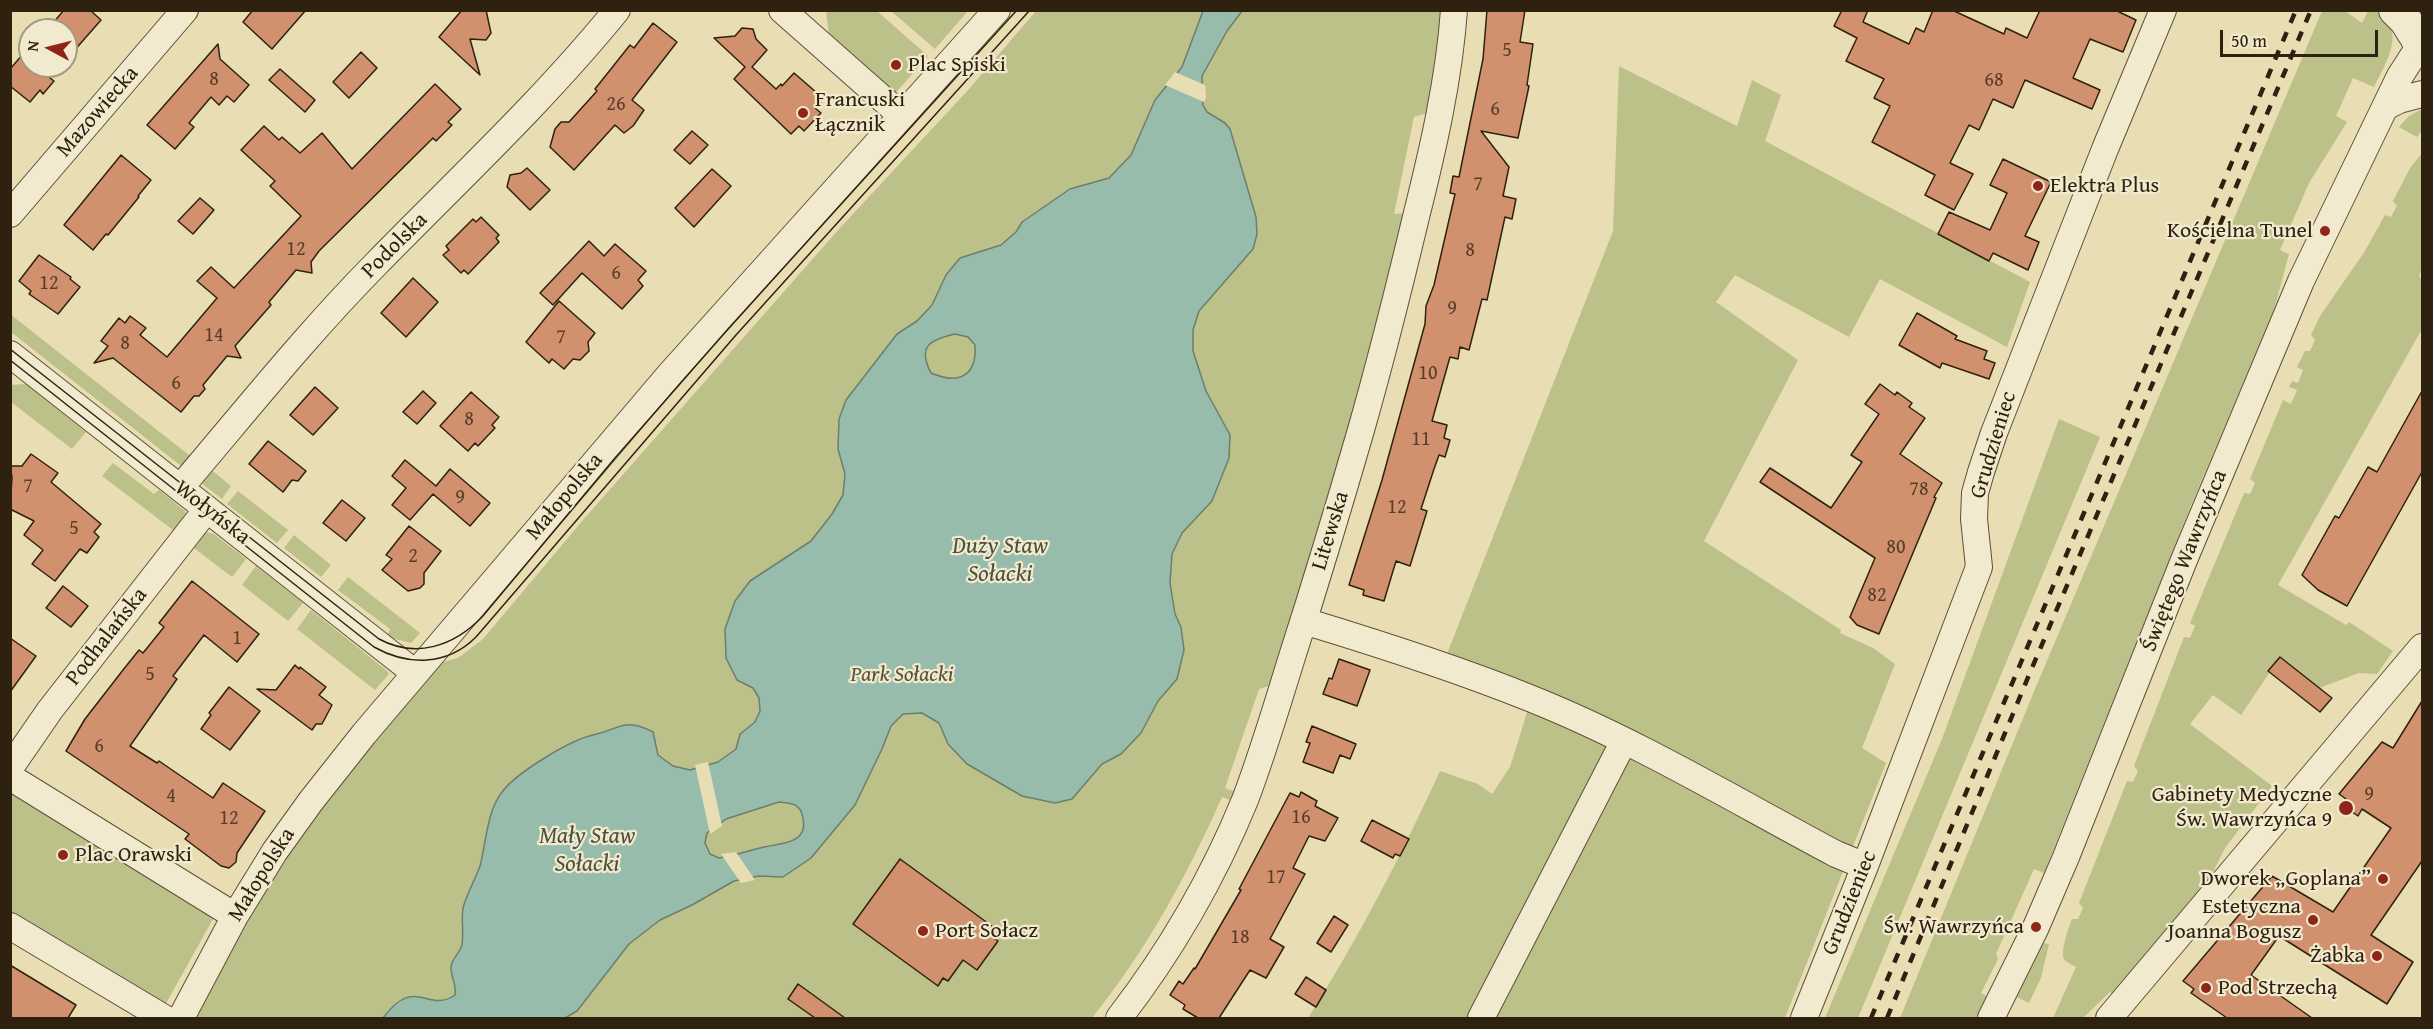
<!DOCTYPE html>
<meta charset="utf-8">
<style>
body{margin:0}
#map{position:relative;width:2433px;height:1029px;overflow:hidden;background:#e9deb3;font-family:"Gentium Book Plus",serif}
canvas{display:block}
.frame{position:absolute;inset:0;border:12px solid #2f2110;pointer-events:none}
.north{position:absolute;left:18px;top:18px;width:60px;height:60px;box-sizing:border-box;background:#f1eace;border:2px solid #a39a82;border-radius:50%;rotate:277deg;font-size:16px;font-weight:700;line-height:24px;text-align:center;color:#2f2110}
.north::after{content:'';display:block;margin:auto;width:21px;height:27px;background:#8f2418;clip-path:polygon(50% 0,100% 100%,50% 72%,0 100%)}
.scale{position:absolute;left:2220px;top:30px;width:158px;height:27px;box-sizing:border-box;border:3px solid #2f2110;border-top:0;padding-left:8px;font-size:18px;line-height:21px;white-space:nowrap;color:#2f2110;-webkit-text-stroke:4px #f1eace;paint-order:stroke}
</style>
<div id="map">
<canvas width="2433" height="1029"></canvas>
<div class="frame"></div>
<div class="north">N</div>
<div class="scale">50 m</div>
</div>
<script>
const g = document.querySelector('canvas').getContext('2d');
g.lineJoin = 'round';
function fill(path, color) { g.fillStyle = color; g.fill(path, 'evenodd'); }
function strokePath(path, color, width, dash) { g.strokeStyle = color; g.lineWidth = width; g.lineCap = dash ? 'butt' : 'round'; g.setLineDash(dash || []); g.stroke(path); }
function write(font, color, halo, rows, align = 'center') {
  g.font = font + ' "Gentium Book Plus",serif'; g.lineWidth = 4.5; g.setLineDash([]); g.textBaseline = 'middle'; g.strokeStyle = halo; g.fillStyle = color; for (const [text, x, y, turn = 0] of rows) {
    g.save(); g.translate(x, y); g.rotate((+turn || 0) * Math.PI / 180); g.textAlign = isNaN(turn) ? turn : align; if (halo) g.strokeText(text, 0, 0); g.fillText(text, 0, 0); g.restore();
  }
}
fill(new Path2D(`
 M826 11H877L928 56 892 97 830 43Z
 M891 11H968L935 49Z
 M1036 11H1446L1430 112 1414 117 1394 214 1409 213 1391 289 1275 684 1259 689 1225 788 1238 793 1235 802 1222 797C1187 876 1146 951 1092 1018H192L219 964 291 846 432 665 458 658 483 639 583 520 839 229 970 88Z
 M2322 11H2345L2362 23 2368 11H2378C2407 32 2386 62 2374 87L2353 78 2336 116 2347 122 2309 183 2280 250 2289 254 2274 310 2192 503 2044 873 2034 869 1996 954 1998 959 1981 993 1988 997 1976 1018H1900L2035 689Z
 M1619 66 1737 126 1752 80 1781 95 1765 141 2030 282 2007 347 1880 279 1849 337 1735 275 1716 302 1798 360 1704 541 1841 630 1840 633 1873 648 1895 664 1862 748 1886 763 1785 1018H1308C1358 939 1401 856 1440 771L1478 784 1492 794 1510 767 1529 706 1445 659 1613 231Z
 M2422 109V131L2417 137 2399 127 2409 116Z
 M2422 153V267L2419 277 2422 279V329L2278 585 2346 625 2349 622 2393 651 2377 674 2359 673 2319 688 2280 657 2241 715 2213 695 2190 724 2272 786 2225 848 2209 880 2115 997 2110 992 2083 1018H2053L2076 967C2073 965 2065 962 2064 959 2060 952 2069 926 2072 919H2078L2083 908 2079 903 2127 781 2133 782 2138 771 2134 766 2184 637 2190 638 2195 626 2190 623 2244 493 2250 494 2255 483 2250 479 2283 400 2291 404 2297 390 2289 387 2292 381 2298 383 2303 370 2297 367 2305 351H2310L2315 340 2311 335 2320 316 2365 251 2385 215 2391 217 2397 206 2393 201 2410 168Z
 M10 314 194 459 185 469 11 332Z
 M26 384 86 432 72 449 11 402V385Z
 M2059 419 2100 437 1858 1018H1825L1942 739Z
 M113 463 154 494 159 490 185 511 186 522 177 533 102 476Z
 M209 468 231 486 222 499 200 482Z
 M238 491 288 530 277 543 227 504Z
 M205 532 214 534 246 559 232 577 190 545Z
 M294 535 331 565 321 577 284 548Z
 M256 566 303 603 288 621 242 585Z
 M348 577 420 633 411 643 387 637 390 629 338 590Z
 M311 610 386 670 389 674 375 690 297 629Z
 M10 794H18L208 913 213 919 164 1007 11 914Z
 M2043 943 2049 944 2041 978 2029 1003 2017 997Z`), '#bcc089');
const water = new Path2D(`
 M1203 11H1242L1227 31 1202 76 1203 105 1207 112 1225 123 1230 129 1256 217 1257 234 1253 249 1199 311 1193 330V351L1206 391 1230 435 1229 458 1212 501 1182 533 1172 554 1170 583 1175 614 1181 627 1184 650 1177 679 1158 701 1141 733 1121 754 1102 764 1072 799 1055 803 1022 796 967 764 948 744 939 723 922 713 903 714 891 726 882 749 855 805 811 858 783 877 759 876 734 881 692 905 660 920 629 944 577 1011 565 1018H383C416 974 427 1014 455 995 457 985 451 978 451 968 451 958 461 953 462 944 464 932 461 920 463 908 467 893 475 880 480 866 486 843 487 811 502 792 516 773 570 740 593 735 620 729 624 717 653 732L658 755 673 766 690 770 718 762 736 749 740 734 755 722 760 711 759 698 753 688 737 680 726 658 725 629 735 601 750 581 811 541 832 514 843 495 845 474 838 449 839 419 846 400 897 334 917 321 932 305 946 275 960 258 1001 245 1016 232 1022 222 1070 189 1109 178 1131 155 1155 100 1182 67ZM955 334 968 337 975 345C977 376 959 385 931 373 917 346 930 340 955 334ZM779 802C789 803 799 803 802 814 811 844 782 843 764 847 748 851 736 855 719 858L710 854 705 843 707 833 726 819Z`);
fill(water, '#97bcab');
strokePath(water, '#6d7e6d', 1.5);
fill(new Path2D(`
 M1175 72 1205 85 1206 98 1204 102 1165 85Z
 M708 762 722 826 710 834 695 765Z
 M736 852 755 880 741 883 721 854Z`), '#e9deb3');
const building = new Path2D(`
 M64 10H90L101 20 66 60V30H47Z
 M253 10H306L272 49 243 22Z
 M462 10H486L491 33 486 40 470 39 480 75 439 37Z
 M1487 10H1525L1520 42 1533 44 1527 85 1529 86 1518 138 1481 131 1509 167 1503 196 1516 199 1512 219 1505 217 1487 300 1482 299 1469 350 1460 347 1458 359 1450 357 1432 421 1447 425 1444 438 1450 440 1445 457 1439 455 1434 469 1421 509 1427 511 1410 566 1396 561 1384 601 1363 595 1364 590 1349 585 1382 480 1425 324 1426 306 1434 285 1455 194 1450 193 1453 176 1459 177 1483 59Z
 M1842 10H1868L1863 22 1909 44 1916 28 1924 32 1933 10H1952L2004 34 2006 28 2027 38 2040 10H2115L2136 20 2123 52 2090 39 2073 78 2100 90 2092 109 2025 80 2013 108 1993 99 1979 130 1969 125 1950 163 1973 174 1954 210 1925 195 1935 175 1872 142 1890 106 1874 98 1884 79 1846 61 1857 38 1834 26Z
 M653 23 677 42 632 100 644 110 633 126 624 133 615 125 574 170 550 147 555 129 561 122H569L597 91 595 89 630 45 634 48Z
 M742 28 753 29 756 39 767 50 752 67 776 89 781 84 782 86 794 73 824 99 815 108 821 113 804 131 799 126 791 134 734 79 745 67 714 38 735 36Z
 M218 44 220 59 249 85 234 102 227 96 219 105 211 97 189 123 194 127 175 149 147 125Z
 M30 46V66H61L50 78 54 81 43 94 40 90 30 102 10 86V69Z
 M361 52 377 68 349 98 333 82Z
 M280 69 315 100 305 112 269 80Z
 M435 84 461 109 448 122 452 125 436 141 433 138 319 251 311 262 312 273 296 270 269 302 271 305 235 346 241 358 227 356 203 385 205 389 199 396H194L181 412 113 358 94 363 108 346 101 341 119 318 125 323 130 316 146 328 140 335 167 357 217 298 197 281 211 267 234 288 301 216 270 186 275 181 241 150 264 126 279 140 282 137 300 153 322 133 352 169Z
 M692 131 708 145 690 164 674 150Z
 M121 155 151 180 138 196 139 197 108 235 106 234 93 250 64 225Z
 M2003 159 2051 182 2025 236 2039 242 2028 270 1993 253 1989 261 1938 234 1949 212 1990 230 2007 193 1990 185Z
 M527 168 550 190 530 210 507 187 510 175 521 173Z
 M712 169 731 186 694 227 675 208Z
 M200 198 214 210 193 234 178 221Z
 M481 217 499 235 496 238 499 242 468 274 464 270 461 273 443 255 449 250 446 246 473 219 476 222Z
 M589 241 604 256 615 244 646 271 638 280 643 286 622 309 582 273 553 305 540 293Z
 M39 255 71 277 70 279 80 287 58 314 29 294 31 291 19 281Z
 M413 278 438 302 406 337 381 313Z
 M559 301 595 333 588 342 589 351 580 360 573 359 564 369 552 359 549 363 526 342Z
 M1917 313 1957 336 1955 339 1987 351 1984 359 1995 363 1989 379 1942 363 1940 368 1899 345Z
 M1880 384 1895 395 1897 392 1912 403 1909 407 1925 418 1900 454 1942 483 1934 497 1936 498 1879 634 1857 625 1850 617 1875 558 1760 482 1770 468 1831 508 1862 462 1851 455 1879 414 1865 404Z
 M315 387 338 408 313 435 290 415Z
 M423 391 436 403 417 424 403 412Z
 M2422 391V472L2347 606 2318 590 2302 575 2335 516 2339 518 2368 467 2377 472Z
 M471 392 499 417 492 425 495 428 478 446 475 443 468 451 440 426Z
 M268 441 306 471 298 481 292 480 283 492 249 464Z
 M31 454 58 473 51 482 101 524 94 532 99 537 87 553 80 549 55 581 32 564 43 550 24 535 34 521 10 509 12 477 10 466H22Z
 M405 460 436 486 450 469 490 503 470 526 433 494 410 520 392 505 406 488 392 476Z
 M342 500 365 518 346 541 323 523Z
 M409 526 441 551 424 573V584L420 588 408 591 382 570 392 559 386 555Z
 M192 581 259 634 237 662 204 635 173 676 177 679 130 746 157 763 159 761 213 798 223 783 265 811 237 853 236 862 229 868 221 866 185 839 189 834 66 751 85 719 123 670 139 650 143 653 164 627 159 623Z
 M63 586 88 606 71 627 46 608Z
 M10 638 36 656 10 692Z
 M2280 657 2332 698 2320 712 2268 671Z
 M1339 659 1370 670 1357 706 1323 694 1329 678 1332 679Z
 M295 665 299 669 300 667 326 687 319 695 332 705 322 724H316L312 730 257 689 276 690Z
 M229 687 260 711 230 750 201 729 211 715 209 713Z
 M2422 701V861L2371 935 2413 962 2387 1004 2279 936 2251 975 2312 1018H2227L2191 993 2194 989 2183 981 2272 876 2333 912 2391 828 2362 809 2358 816 2342 805 2346 799 2339 794 2382 742 2393 748Z
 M1312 726 1356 744 1350 759 1340 755 1333 773 1303 762 1310 743 1306 742Z
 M1301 792 1317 801 1315 806 1338 818 1325 841 1309 836 1293 868 1305 874 1270 939 1284 947 1266 978 1250 970 1219 1018H1198L1183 1009 1185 1005 1170 995 1179 981 1183 984 1194 968 1195 969 1241 890 1239 889 1290 793 1299 797Z
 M1372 820 1409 839 1400 856 1395 854 1393 858 1361 841Z
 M900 859 1000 932 995 939 998 941 977 970 963 960 948 981 943 978 938 986 853 924Z
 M1334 916 1348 925 1331 952 1317 943Z
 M10 965 76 1005 68 1018H10Z
 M1306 977 1326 990 1316 1007 1295 994Z
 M798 984 845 1018H815L788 999Z`);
fill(building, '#d1916e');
strokePath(building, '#2f2110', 1.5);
const minor = new Path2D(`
 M782 10 902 116
 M2385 107 2399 100 2422 94
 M10 214 185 10
 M10 354 415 673
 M180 488C244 413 306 335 375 265 457 181 543 101 617 10
 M1304 621C1380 644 1458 669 1532 699 1637 741 1736 801 1836 854L1865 866
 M10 768 50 710 207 509
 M10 777 235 916
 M10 926 164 1018
 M181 1018 235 916 275 851 311 801 364 734 670 374 997 10
 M1119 1018C1170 952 1213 878 1245 800 1263 753 1277 705 1292 657 1316 582 1339 506 1361 430 1381 360 1399 288 1416 217 1433 149 1449 80 1454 10
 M1481 1018 1624 741
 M1804 1018 1865 866 1979 567 1974 519 1975 493 1981 472 1994 433 2105 149 2163 10
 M1991 1018 2036 927 2066 857 2184 560 2301 281 2385 107 2400 76 2422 42
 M2109 1018 2422 647`);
const tertiary = new Path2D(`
 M2395 10 2406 21 2422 47`);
strokePath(minor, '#5e5039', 28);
strokePath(tertiary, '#5e5039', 34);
strokePath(minor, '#f1eace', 26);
strokePath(tertiary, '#f1eace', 32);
strokePath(new Path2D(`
 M10 349 379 639C416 659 454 646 482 617L615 458 728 329 1017 10
 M10 360 374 647C408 666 447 666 476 637L736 335 1030 10`), '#2f2110', 1.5);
strokePath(new Path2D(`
 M1871 1018 2296 10
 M1887 1018 2029 675 2311 10`), '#2f2110', 4.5, [10, 10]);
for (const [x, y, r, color] of [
 [896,65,6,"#8f2418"],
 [803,113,6,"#8f2418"],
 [2038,186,6,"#8f2418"],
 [2325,231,6,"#8f2418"],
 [2346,808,8,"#8f2418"],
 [63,855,6,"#8f2418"],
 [2383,879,6,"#8f2418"],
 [2313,920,6,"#8f2418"],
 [2036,927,6,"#8f2418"],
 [923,931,6,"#8f2418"],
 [2377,956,6,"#8f2418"],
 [2206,988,6,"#8f2418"]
]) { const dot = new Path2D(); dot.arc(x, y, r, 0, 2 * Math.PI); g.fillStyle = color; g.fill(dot); strokePath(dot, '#f1eace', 2); }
write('20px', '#583d28', null, [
 ["5",1507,51],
 ["8",214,80],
 ["68",1994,81],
 ["26",616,105],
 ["6",1495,110],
 ["7",1478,185],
 ["12",296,250],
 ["8",1470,251],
 ["6",616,274],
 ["12",49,284],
 ["9",1452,309],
 ["14",214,336],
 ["7",561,338],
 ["8",125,344],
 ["10",1428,374],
 ["6",176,384],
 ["8",469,420],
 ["11",1421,440],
 ["7",28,487],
 ["78",1919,490],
 ["9",460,498],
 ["12",1397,508],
 ["5",74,529],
 ["80",1896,548],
 ["2",413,557],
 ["82",1877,596],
 ["1",237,639],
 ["5",150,675],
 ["6",99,747],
 ["9",2369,795],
 ["4",171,797],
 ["16",1301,818],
 ["12",229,819],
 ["17",1276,878],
 ["18",1240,938]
]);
write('22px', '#2f2110', '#f1eace', [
 ["Plac Spiski",908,65],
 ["Francuski",815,100],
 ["Łącznik",815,125],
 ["Elektra Plus",2050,186],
 ["Kościelna Tunel",2313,231,"right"],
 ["Gabinety Medyczne",2332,795,"right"],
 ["Św. Wawrzyńca 9",2332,820,"right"],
 ["Plac Orawski",75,855],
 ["Dworek „Goplana”",2371,879,"right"],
 ["Estetyczna",2301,907,"right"],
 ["Joanna Bogusz",2301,932,"right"],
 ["Św. Wawrzyńca",2024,927,"right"],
 ["Port Sołacz",935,931],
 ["Żabka",2365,956,"right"],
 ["Pod Strzechą",2218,988]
], 'left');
write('22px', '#2f2110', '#f1eace', [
 ["Mazowiecka",98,112,-49],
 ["Podolska",395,246,-45],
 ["Grudzieniec",1994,445,-73],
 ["Małopolska",565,497,-50],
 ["Wołyńska",212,513,38],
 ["Litewska",1331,531,-73],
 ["Świętego Wawrzyńca",2185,561,-68],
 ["Podhalańska",107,637,-52],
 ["Małopolska",262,875,-58],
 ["Grudzieniec",1850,903,-68]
]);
write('italic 22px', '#595134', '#f1eace', [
 ["Park Sołacki",902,675]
]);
write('italic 24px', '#4e503e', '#f1eace', [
 ["Duży Staw",1000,547],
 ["Sołacki",1000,575],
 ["Mały Staw",587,837],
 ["Sołacki",587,865]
]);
</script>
